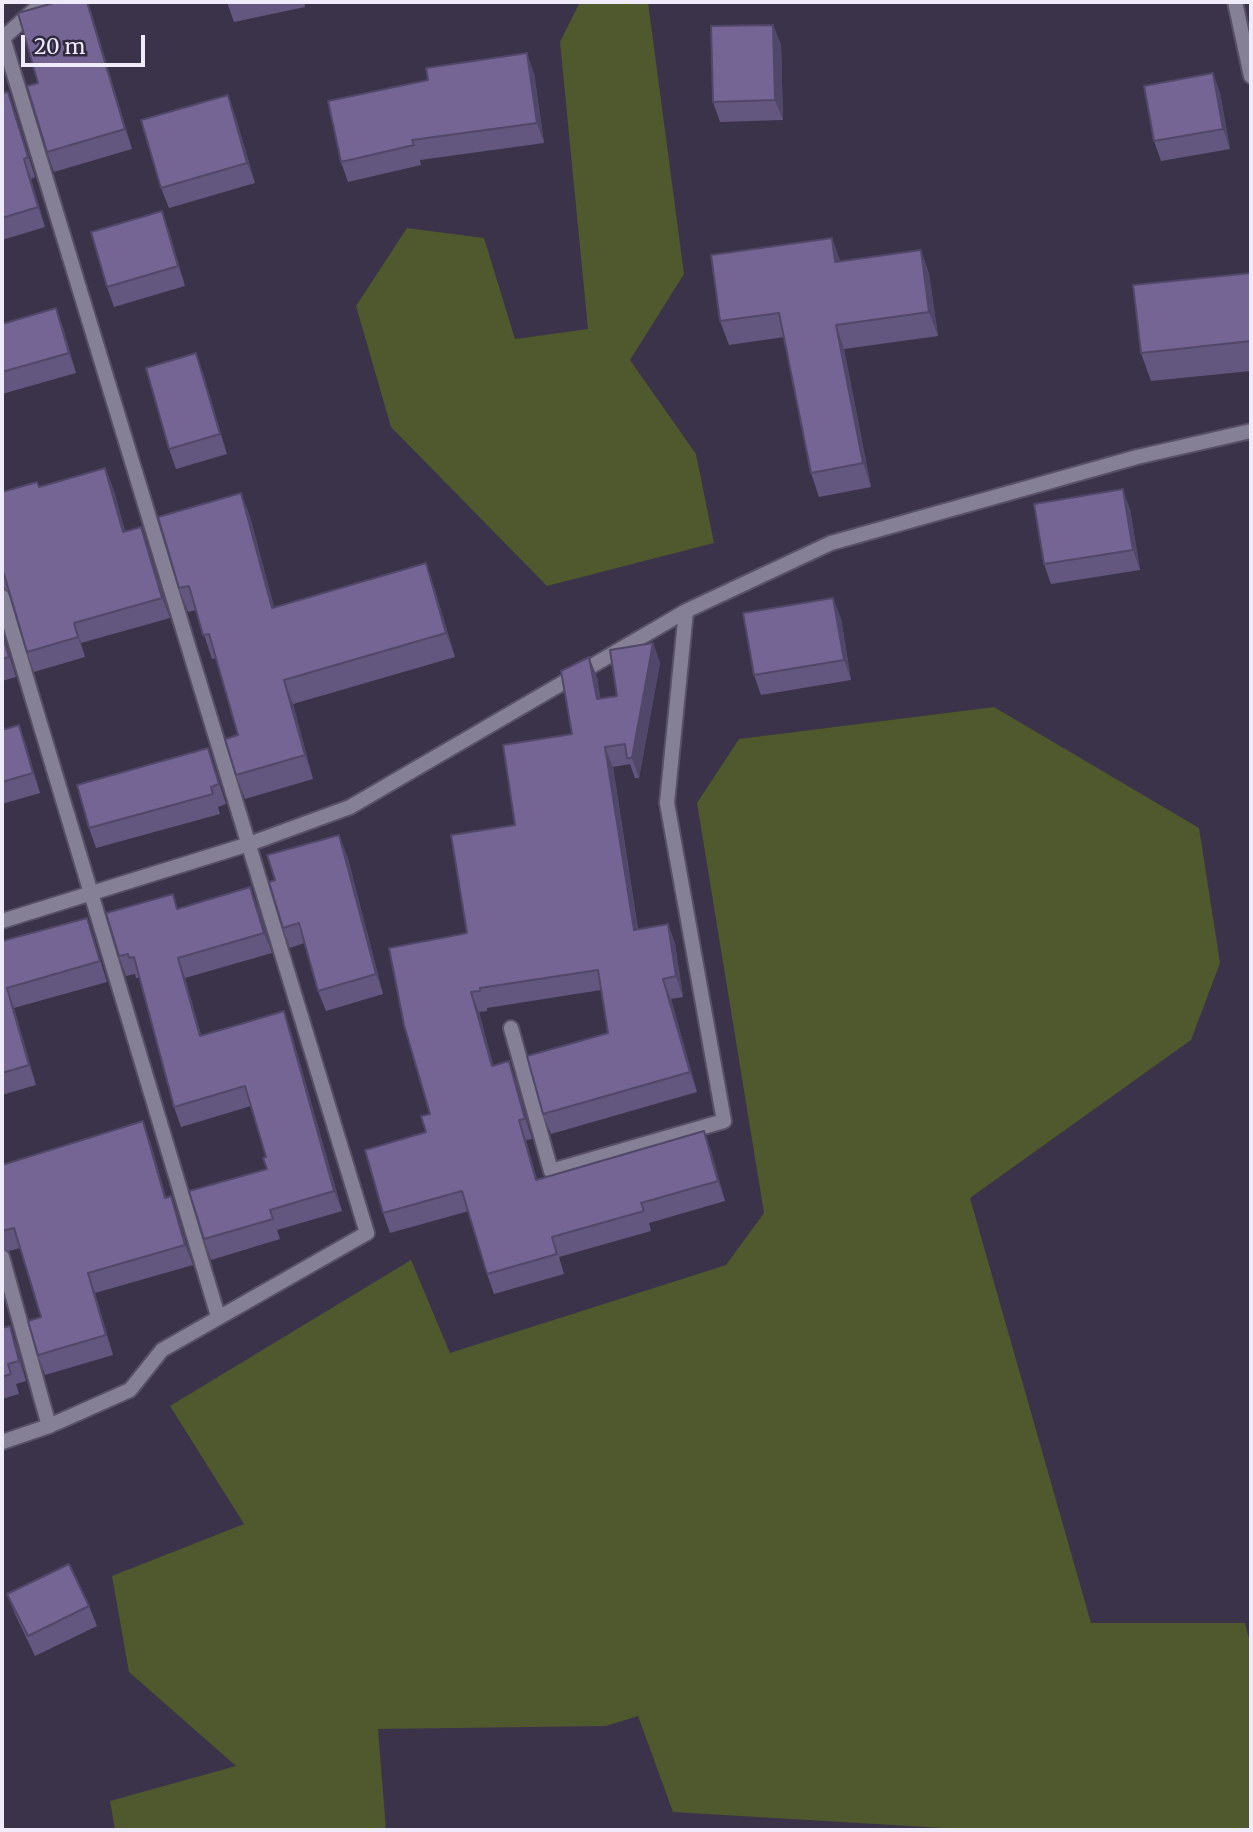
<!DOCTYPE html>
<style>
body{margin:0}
#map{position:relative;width:1253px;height:1832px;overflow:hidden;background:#3a334a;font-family:Merriweather,serif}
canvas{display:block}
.frame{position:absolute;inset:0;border:4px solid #efebfa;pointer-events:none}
.scale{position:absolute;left:21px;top:35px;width:124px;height:32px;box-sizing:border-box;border:4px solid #efebfa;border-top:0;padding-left:9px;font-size:21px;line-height:24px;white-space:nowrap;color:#efebfa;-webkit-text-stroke:5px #30293f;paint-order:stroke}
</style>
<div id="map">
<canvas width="1253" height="1832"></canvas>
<div class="frame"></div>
<div class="scale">20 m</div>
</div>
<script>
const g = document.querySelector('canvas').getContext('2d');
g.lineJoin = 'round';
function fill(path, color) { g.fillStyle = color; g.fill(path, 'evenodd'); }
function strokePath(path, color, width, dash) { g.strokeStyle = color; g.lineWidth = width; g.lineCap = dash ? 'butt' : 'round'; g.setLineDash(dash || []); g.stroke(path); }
fill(new Path2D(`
 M580 2H648L684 274 630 360 696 454 714 543 547 586 391 427 356 306 407 228 484 238 515 339 588 329 560 42Z
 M994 707 1199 828 1220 963 1191 1040 970 1198 1091 1623H1245L1251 1646V1830H976L673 1812 638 1716 606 1726 378 1729 386 1830H115L110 1801 236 1766 129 1672 112 1576 244 1524 170 1406 411 1260 450 1353 726 1265 764 1213 697 803 739 739Z`), '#50582d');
const street = new Path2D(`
 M1235 2 1251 76
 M2 597 218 1316
 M2 921 249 844 350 807 686 611 831 543 1137 457 1251 431
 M511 1028 551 1171 724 1121 667 803 686 611
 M2 1257 49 1426
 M2 1442 49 1426 130 1390 162 1350 367 1233 3 38 43 2`);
strokePath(street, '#575066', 18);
strokePath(street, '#868096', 14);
fill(new Path2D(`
 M57 2H88L132 149 54 172 47 152 38 83Z
 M227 2H304L305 7 234 22Z
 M773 25 781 45 783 120 720 122 713 102Z
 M534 73 544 143 420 160 421 165 348 182 341 162 428 80Z
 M1213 73 1220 93 1230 149 1161 161 1154 141Z
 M2 93 15 112 35 177 31 179 45 227 2 240Z
 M235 115 255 183 169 208 161 188Z
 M169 231 185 286 114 307 107 287Z
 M832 238 840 261 921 250 929 274 938 336 844 349 871 487 819 497 811 473 784 337 729 345 720 321Z
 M1251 273V371L1151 381 1141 353Z
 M56 308 63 328 76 373 2 394V324Z
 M203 373 227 454 176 469 169 449Z
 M105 468 113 488 125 531 141 527 148 547 170 618 81 643 85 657 34 672 27 652 9 592 4 588H2V492L39 487Z
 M241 493 250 517 274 607 434 587 455 657 293 704 313 779 245 799 236 775 238 735 216 658 212 659 196 610 188 612 179 588Z
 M1130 509 1140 570 1051 584 1044 564Z
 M841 618 851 680 761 695 754 675Z
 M2 630 16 677 2 681Z
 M653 643 660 663 639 778H635L630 764 613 767 638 929 668 924 675 944 683 997 671 999 697 1092 551 1134 543 1114 608 1033 601 990 487 1008V1011L479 1012 493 1065 516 1081 532 1139 526 1140 537 1180 704 1131 711 1151 725 1201 649 1223 651 1231 559 1257 564 1274 494 1294 487 1274 469 1211 390 1233 383 1213 426 1132 467 933 515 825 572 734 597 677 600 698 617 696Z
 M2 730 26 745 40 793 2 804Z
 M208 748 226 804 218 807 220 814 96 848 89 828Z
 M347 855 383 994 326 1011 318 991 304 943 290 948 283 928Z
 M258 907 272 953 185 978 201 1035 291 1032 342 1211 277 1230 280 1239 211 1260 204 1239 267 1169 266 1157 251 1106 181 1127 174 1107 139 978H136L135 974 126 976 119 956 178 908Z
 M87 918 107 982 14 1008 36 1085 2 1095V941Z
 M150 1141 166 1197 171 1196 193 1265 95 1293 113 1355 45 1375 38 1355 41 1317 20 1248 9 1251 2 1249V1165Z
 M2 1328 17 1346 26 1381 16 1384 19 1394 2 1399Z
 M7 1594 89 1606 97 1626 35 1656 15 1614Z`), '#64577f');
fill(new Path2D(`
 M87 2 92 14 132 149 125 129Z
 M773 25 781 45 783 120 775 100Z
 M527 53 534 73 544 143 537 123Z
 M1213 73 1220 93 1230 149 1223 129Z
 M8 92 15 112 35 177 28 157Z
 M228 95 235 115 255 183 247 163Z
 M24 159 31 179 45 227 38 207Z
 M162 211 169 231 185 286 178 266Z
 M832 238 840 262H835Z
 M921 250 929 274 938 336 929 312Z
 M56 308 63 328 76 373 69 353Z
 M836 325 844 349 871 487 863 463Z
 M196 353 203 373 227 454 220 434Z
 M105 468 113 488 131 552 123 532Z
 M1123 489 1130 509 1140 570 1133 550Z
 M241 493 250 517 281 632 272 608Z
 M141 527 148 547 170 618 162 598Z
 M426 563 434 587 455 657 446 633Z
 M833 598 841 618 851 680 844 660Z
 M74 623 81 643 85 657 78 637Z
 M2 630 16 677 9 657 2 634Z
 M653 643 660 663 639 778 632 758Z
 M589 657 597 677 604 719 597 699Z
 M284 680 293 704 313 779 305 755Z
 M19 725 26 745 40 793 33 773Z
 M605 747 613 767 641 950 634 930Z
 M208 748 215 768 226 804 219 784Z
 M339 835 347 855 383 994 376 974Z
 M250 887 258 907 272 953 264 933Z
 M87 918 94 938 107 982 100 961Z
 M668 924 675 944 683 997 676 976Z
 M178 958 185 978 207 1056 200 1036Z
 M663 979 671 999 697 1092 690 1072Z
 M7 988 14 1008 36 1085 29 1065Z
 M471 992 479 1012 499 1086 492 1066Z
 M284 1011 291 1032 342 1211 334 1191Z
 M509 1061 516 1081 532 1139 525 1119Z
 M519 1120 526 1140 543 1200 536 1180Z
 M143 1121 150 1141 172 1218 165 1198Z
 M704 1131 711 1151 725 1201 718 1181Z
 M171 1196 178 1216 193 1265 185 1245Z
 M88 1273 95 1293 113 1355 106 1335Z
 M10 1326 17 1346 26 1381 19 1361Z`), '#514768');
const building = new Path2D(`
 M57 2H87L125 129 47 152 27 86 38 83 18 13Z
 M773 25 775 100 713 102 711 26Z
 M527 53 537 123 412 140 414 145 341 162 328 101 428 80 426 68Z
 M1213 73 1223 129 1154 141 1144 86Z
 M8 92 28 157 24 159 38 207 2 218V93Z
 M228 95 247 163 161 188 141 120Z
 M162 211 178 266 107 287 91 232Z
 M832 238 835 262 921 250 929 312 836 325 863 463 811 473 779 313 720 321 711 255Z
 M1251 273V341L1141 353 1133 285Z
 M56 308 69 353 2 372V324Z
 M196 353 220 434 169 449 146 368Z
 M105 468 123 532 141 527 162 598 74 623 78 637 27 652 4 574 2 572V492L37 482 39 487Z
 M1123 489 1133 550 1044 564 1034 504Z
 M241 493 272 608 426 563 446 633 284 680 305 755 236 775 225 739 238 735 209 634 203 635 189 586 179 588 158 517Z
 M833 598 844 660 754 675 743 613Z
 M2 634 9 657 2 659Z
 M653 643 632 758H627L625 744 605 747 634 930 668 924 676 976 663 979 690 1072 543 1114 527 1056 608 1033 598 970 480 988V991L471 992 492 1066 509 1061 525 1119 519 1120 536 1180 704 1131 718 1181 641 1203 644 1211 552 1237 557 1254 487 1274 462 1191 383 1213 365 1150 426 1132 421 1116 430 1114 404 1025 389 948 467 933 451 835 515 825 503 745 572 734 561 671 589 657 597 699 617 696 610 650Z
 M19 725 33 773 2 782V730Z
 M208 748 219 784 211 787 213 794 89 828 77 785Z
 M339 835 376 974 318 991 299 923 283 928 269 882 275 880 267 855Z
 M250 887 264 933 178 958 200 1036 284 1011 334 1191 270 1210 273 1219 204 1239 189 1191 267 1169 263 1158 266 1157 245 1086 174 1107 134 957 129 958 128 954 119 956 106 913 173 894 177 909Z
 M87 918 100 961 7 988 29 1065 2 1073V941Z
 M143 1121 165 1198 171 1196 185 1245 88 1273 106 1335 38 1355 28 1321 41 1317 14 1228 2 1231V1165Z
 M10 1326 19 1361 8 1364 11 1374 2 1377V1328Z
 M69 1564 89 1606 28 1636 7 1594Z`);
fill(building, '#746594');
strokePath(building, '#514768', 2);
</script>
